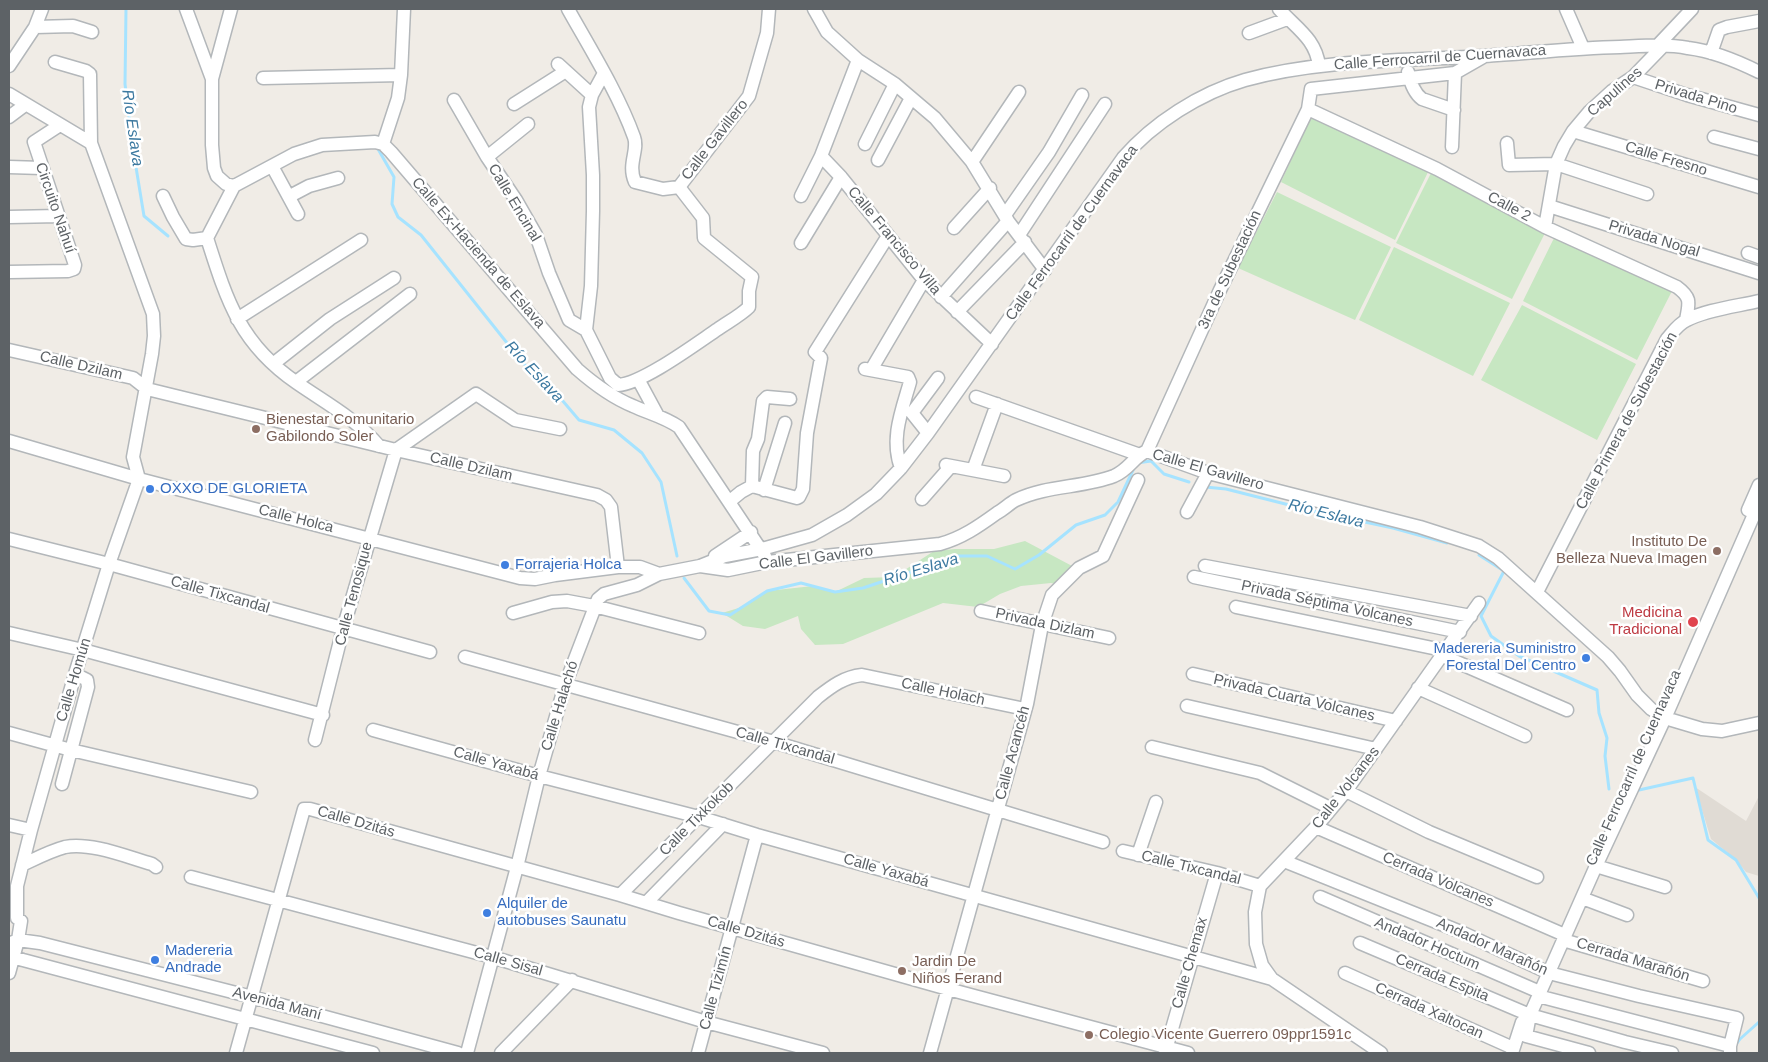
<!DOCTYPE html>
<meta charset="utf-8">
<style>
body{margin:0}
#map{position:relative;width:1768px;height:1062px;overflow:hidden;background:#f0ece6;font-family:Helvetica,sans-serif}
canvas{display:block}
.frame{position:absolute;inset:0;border:10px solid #5d6266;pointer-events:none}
</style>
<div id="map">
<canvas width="1768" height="1062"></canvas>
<div class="frame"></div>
</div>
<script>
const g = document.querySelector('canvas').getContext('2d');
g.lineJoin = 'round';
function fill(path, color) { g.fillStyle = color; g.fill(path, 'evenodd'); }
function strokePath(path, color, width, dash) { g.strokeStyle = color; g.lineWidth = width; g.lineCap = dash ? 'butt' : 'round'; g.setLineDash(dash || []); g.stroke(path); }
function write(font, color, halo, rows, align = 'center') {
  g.font = font + ' Helvetica,sans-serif'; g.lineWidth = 5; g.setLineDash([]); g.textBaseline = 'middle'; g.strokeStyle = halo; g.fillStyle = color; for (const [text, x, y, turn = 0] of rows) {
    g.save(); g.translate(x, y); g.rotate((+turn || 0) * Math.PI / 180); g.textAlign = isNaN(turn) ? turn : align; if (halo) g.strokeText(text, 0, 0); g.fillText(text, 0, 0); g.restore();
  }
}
fill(new Path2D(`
 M1695 787 1746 821 1759 796V876L1746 872 1736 860 1711 839Z`), '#e0dbd4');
fill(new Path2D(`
 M1313 113 1430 168 1395 240 1281 182Z
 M1431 173 1546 231 1512 299 1396 243Z
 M1277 192 1391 247 1355 320 1238 268Z
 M1556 234 1672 291 1637 360 1523 301Z
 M1394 247 1510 303 1473 376 1359 320Z
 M1522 305 1636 364 1597 440 1481 380Z
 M1025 541 1074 567 1060 585 1051 583 1021 586 1000 594 978 607 943 603 843 644 815 645 801 629 798 616 765 629 743 626 722 613 742 607 767 591 813 586 835 592 864 578 894 577 934 551 955 549H994Z`), '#c7e7c2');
strokePath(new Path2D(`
 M126 9 125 84 134 155 144 216 168 236
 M378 149 394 177 392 204 398 217 421 235 523 363 562 400 579 420 614 430 642 453 661 482 677 556
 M1137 463 1151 461 1164 474 1189 482
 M1205 487 1226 489 1313 511 1393 528 1447 543
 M1479 555 1504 571 1481 616 1491 636 1519 656 1597 690 1599 713 1607 738 1605 756 1609 789
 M684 578 709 611 730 615 767 591 801 583 835 592 863 588 959 556H987L1015 569 1039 555 1076 525 1105 515 1118 502 1134 468
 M1639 790 1693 778 1708 840 1736 860 1759 898
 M1735 1046 1740 1039 1759 1022`), '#a6e3ff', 3);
const minor = new Path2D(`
 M186 9 212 79
 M231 9 212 79V145L214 168 217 176 226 184 234 186
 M568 9C591 50 618 93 634 137 639 150 627 164 635 182L663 189 679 187 749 96 767 33 769 9
 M814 9 827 32 858 60 895 84 935 118 972 162 1008 221 1045 270
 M1279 9C1296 28 1316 39 1319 66
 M1566 9 1583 48
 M35 27 73 26 92 32
 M1249 33 1287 19
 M1658 45 1692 9
 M1711 53 1719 30 1727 27 1759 21
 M558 64 592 95
 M9 66 35 27 42 9
 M1408 72C1410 81 1414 93 1422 99L1454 110
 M604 73 592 95 589 107 593 175V211L591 286 586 330 610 378 618 385C642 384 697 343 718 329 728 322 741 315 749 307V291L752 277 704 238 703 218 679 187
 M1633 77 1687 95 1759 115
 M263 78 401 75
 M9 94 91 143
 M454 100 487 157 516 200 536 235 549 273 569 320 586 330
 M514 104 566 71
 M1308 109 1437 169 1545 227 1677 287C1692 298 1689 303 1686 320
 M9 117 25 105
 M1573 131 1759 187
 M1714 137 1759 149
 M1507 143 1509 165 1556 164 1647 194
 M383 144 398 98 401 75 404 9
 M865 144 895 84
 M1452 147 1455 73
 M821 156 841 177 924 280 992 344
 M487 157 528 124
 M878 160 911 98
 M972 162 1019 92
 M272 166 298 214
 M9 167 42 168
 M163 196 173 217 186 239 193 240 207 238
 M290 196 309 186 338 178
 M801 196 821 156 858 60
 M1549 206 1759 273
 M1005 215 1049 152 1082 95
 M9 217 59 216
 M1545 227 1556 164 1564 146 1573 131 1589 112 1612 91 1633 77 1664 45
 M954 228 990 188
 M1019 235 1105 104
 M207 238 234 186 294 154 322 145 375 142 383 144 391 152 577 369C594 384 611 397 633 406 648 413 665 417 679 427L765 556
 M207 238C227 301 240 344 297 383 326 403 356 419 379 446
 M801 243 841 177
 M1748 253 1759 257
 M9 272 68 271 74 269 75 265 34 142 60 125
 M941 297 1008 221
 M957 312 1025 242
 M237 319 361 240
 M9 350 133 378 147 389 396 450 597 495 606 500 611 507 618 567
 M273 364 330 319 394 278
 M865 369 908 377 910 382C902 410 890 439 901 468
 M871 370 924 280
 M638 379 658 416
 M296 382 410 294
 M976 397 1140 455
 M928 433 912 413 938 378
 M9 441 139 479 520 578 535 579 555 575 618 567H640L659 574
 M1147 451 1220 290 1308 109 1311 89 1455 73 1483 57
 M946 465 1004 476
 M973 470 997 404
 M752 486 753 451 758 439 763 401 767 397 790 399
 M764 490 785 423
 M922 499 951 466
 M730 501 741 492 752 486 797 498 799 497 803 489 807 433 821 358 815 352 888 236
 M1748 510 1759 485
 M1187 512 1208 473
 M9 539 109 564 430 652
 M715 556 751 532
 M700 566 728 570 767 562 940 544C962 538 979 526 997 513 1004 509 1010 503 1016 500 1047 485 1083 488 1114 476 1130 469 1133 457 1147 451L1208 473 1420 527 1479 546 1498 558 1608 657 1620 671 1637 695 1651 709 1665 718 1702 729 1722 731 1759 723
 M1205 566 1471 616
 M1194 577 1460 632
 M1537 592 1667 339C1673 332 1678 324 1687 320 1705 310 1738 306 1759 301
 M1236 607 1447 651
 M981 611 1109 638
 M513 613 552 602 567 601 594 606 699 633
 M9 633 83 650 323 715
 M1443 656 1567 710
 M465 657 774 742 1103 842
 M1193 674 1396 721
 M1418 688 1525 736
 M1187 706 1376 749
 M373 730 539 776 699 817 757 835 1272 979 1381 1053
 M9 733 71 750 251 792
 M315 740 343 629 396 450 476 394 515 420 560 429
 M1152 747 1260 773 1330 808
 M62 784 88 687 87 680 75 674
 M1346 791 1429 832 1537 877
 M9 825 31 830
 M1316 827 1560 933
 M1123 851 1217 873 1260 886
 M1138 855 1156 802
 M1284 861 1461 932 1549 973 1639 996 1737 1018 1730 1046V1053
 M22 865C35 859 50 851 65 847 91 842 127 857 152 864L156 867
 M1596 866 1665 887
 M191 877 492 957 706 1022 823 1053
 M620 895 818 697C832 686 844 677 862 675L1025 709
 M1320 897 1535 990
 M1582 898 1627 915
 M646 903 723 824
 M1563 940 1703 981
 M11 943 18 940 40 943 252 997 458 1053
 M1360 943 1525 1013
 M9 954 13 957 23 960 373 1053
 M9 973 18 940 21 921 17 918V886L31 830 75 674 109 564 139 479 133 457 152 354 154 336 153 314 91 143 90 74 86 71 55 62
 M1345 973 1513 1048
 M1272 979 1262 965 1256 944 1255 912 1260 886 1316 827 1346 791 1479 603
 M1538 996 1730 1046
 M1530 1015 1625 1042 1672 1053
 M236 1053 304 809H310L620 895 679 913 948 989 1188 1053
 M467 1053 517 867 539 776 565 685 598 599 604 594 637 585 659 574 700 566 725 556 762 549 812 535 847 515 876 494 901 468 928 433 1123 158C1153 123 1200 93 1245 80 1322 59 1405 61 1485 56 1530 53 1575 48 1620 47 1643 46 1666 44 1688 48 1713 51 1737 61 1759 72
 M501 1053 572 980
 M698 1053 757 835
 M930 1053 1027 704 1042 625 1052 595 1079 568 1103 556 1138 480
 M1165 1053 1217 873
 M1512 1053 1522 1022
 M1589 1053 1526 1036 1530 1015 1596 866 1665 718 1759 503`);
strokePath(minor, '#b3b7ba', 15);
strokePath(minor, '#fff', 12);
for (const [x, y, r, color] of [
 [256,429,5,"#8d6e63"],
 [150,489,5,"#3f7fe0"],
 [1717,551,5,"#8d6e63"],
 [505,565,5,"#3f7fe0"],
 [1693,622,6,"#e0444e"],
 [1586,658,5,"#3f7fe0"],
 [487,913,5,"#3f7fe0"],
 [155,960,5,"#3f7fe0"],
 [902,971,5,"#8d6e63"],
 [1089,1035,5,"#8d6e63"]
]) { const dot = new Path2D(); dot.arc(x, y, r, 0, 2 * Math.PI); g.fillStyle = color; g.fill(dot); strokePath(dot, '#fff', 2); }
write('15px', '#5d6266', '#fff', [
 ["Calle Ferrocarril de Cuernavaca",1440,58,-4],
 ["Capulines",1615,92,-41],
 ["Privada Pino",1696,97,17],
 ["Calle Gavillero",715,140,-52],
 ["Calle Fresno",1666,159,17],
 ["Calle Encinal",514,203,59],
 ["Calle 2",1509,207,28],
 ["Circuito Nahuí",55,208,71],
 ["Calle Ferrocarril de Cuernavaca",1072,233,-54],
 ["Privada Nogal",1654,239,17],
 ["Calle Francisco Villa",894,241,50],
 ["Calle Ex-Hacienda de Eslava",478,253,49],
 ["3ra de Subestación",1230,270,-65],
 ["Calle Dzilam",81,366,13],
 ["Calle Primera de Subestación",1627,421,-62],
 ["Calle Dzilam",471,467,13],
 ["Calle El Gavillero",1208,470,16],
 ["Calle Holca",296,519,14],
 ["Calle El Gavillero",816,558,-7],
 ["Calle Tenosique",354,594,-75],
 ["Calle Tixcandal",220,595,16],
 ["Privada Séptima Volcanes",1327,604,12],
 ["Privada Dizlam",1045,624,12],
 ["Calle Homún",74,680,-73],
 ["Calle Holach",943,692,12],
 ["Privada Cuarta Volcanes",1294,698,13],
 ["Calle Halachó",560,706,-73],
 ["Calle Tixcandal",785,746,16],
 ["Calle Acancéh",1013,753,-75],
 ["Calle Yaxabá",496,764,16],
 ["Calle Ferrocarril de Cuernavaca",1634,768,-66],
 ["Calle Volcanes",1346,788,-52],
 ["Calle Tixkokob",697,819,-45],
 ["Calle Dzitás",356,822,16],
 ["Calle Tixcandal",1191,868,14],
 ["Calle Yaxabá",886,871,16],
 ["Cerrada Volcanes",1438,880,23],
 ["Calle Dzitás",746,932,16],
 ["Andador Hoctum",1427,944,23],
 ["Andador Marañón",1492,947,24],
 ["Cerrada Marañón",1633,960,17],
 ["Calle Sisal",508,962,16],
 ["Calle Chemax",1190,963,-74],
 ["Cerrada Espita",1442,978,23],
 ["Calle Tizimín",716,988,-75],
 ["Avenida Maní",277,1004,15],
 ["Cerrada Xaltocan",1429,1011,24]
]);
write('15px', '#785e54', '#fff', [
 ["Bienestar Comunitario",266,420],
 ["Gabilondo Soler",266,437],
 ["Instituto De",1707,542,"right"],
 ["Belleza Nueva Imagen",1707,559,"right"],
 ["Jardin De",912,962],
 ["Niños Ferand",912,979],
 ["Colegio Vicente Guerrero 09ppr1591c",1099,1035]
], 'left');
write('15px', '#366cbe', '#fff', [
 ["OXXO DE GLORIETA",160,489],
 ["Forrajeria Holca",515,565],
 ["Madereria Suministro",1576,649,"right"],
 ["Forestal Del Centro",1576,666,"right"],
 ["Alquiler de",497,904],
 ["autobuses Saunatu",497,921],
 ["Madereria",165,951],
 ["Andrade",165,968]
], 'left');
write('15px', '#be3a42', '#fff', [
 ["Medicina",1682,613],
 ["Tradicional",1682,630]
], 'right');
write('italic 16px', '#3c79a0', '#fff', [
 ["Río Eslava",132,128,82],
 ["Río Eslava",534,372,47],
 ["Río Eslava",1326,514,14],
 ["Río Eslava",921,570,-17]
]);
</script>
